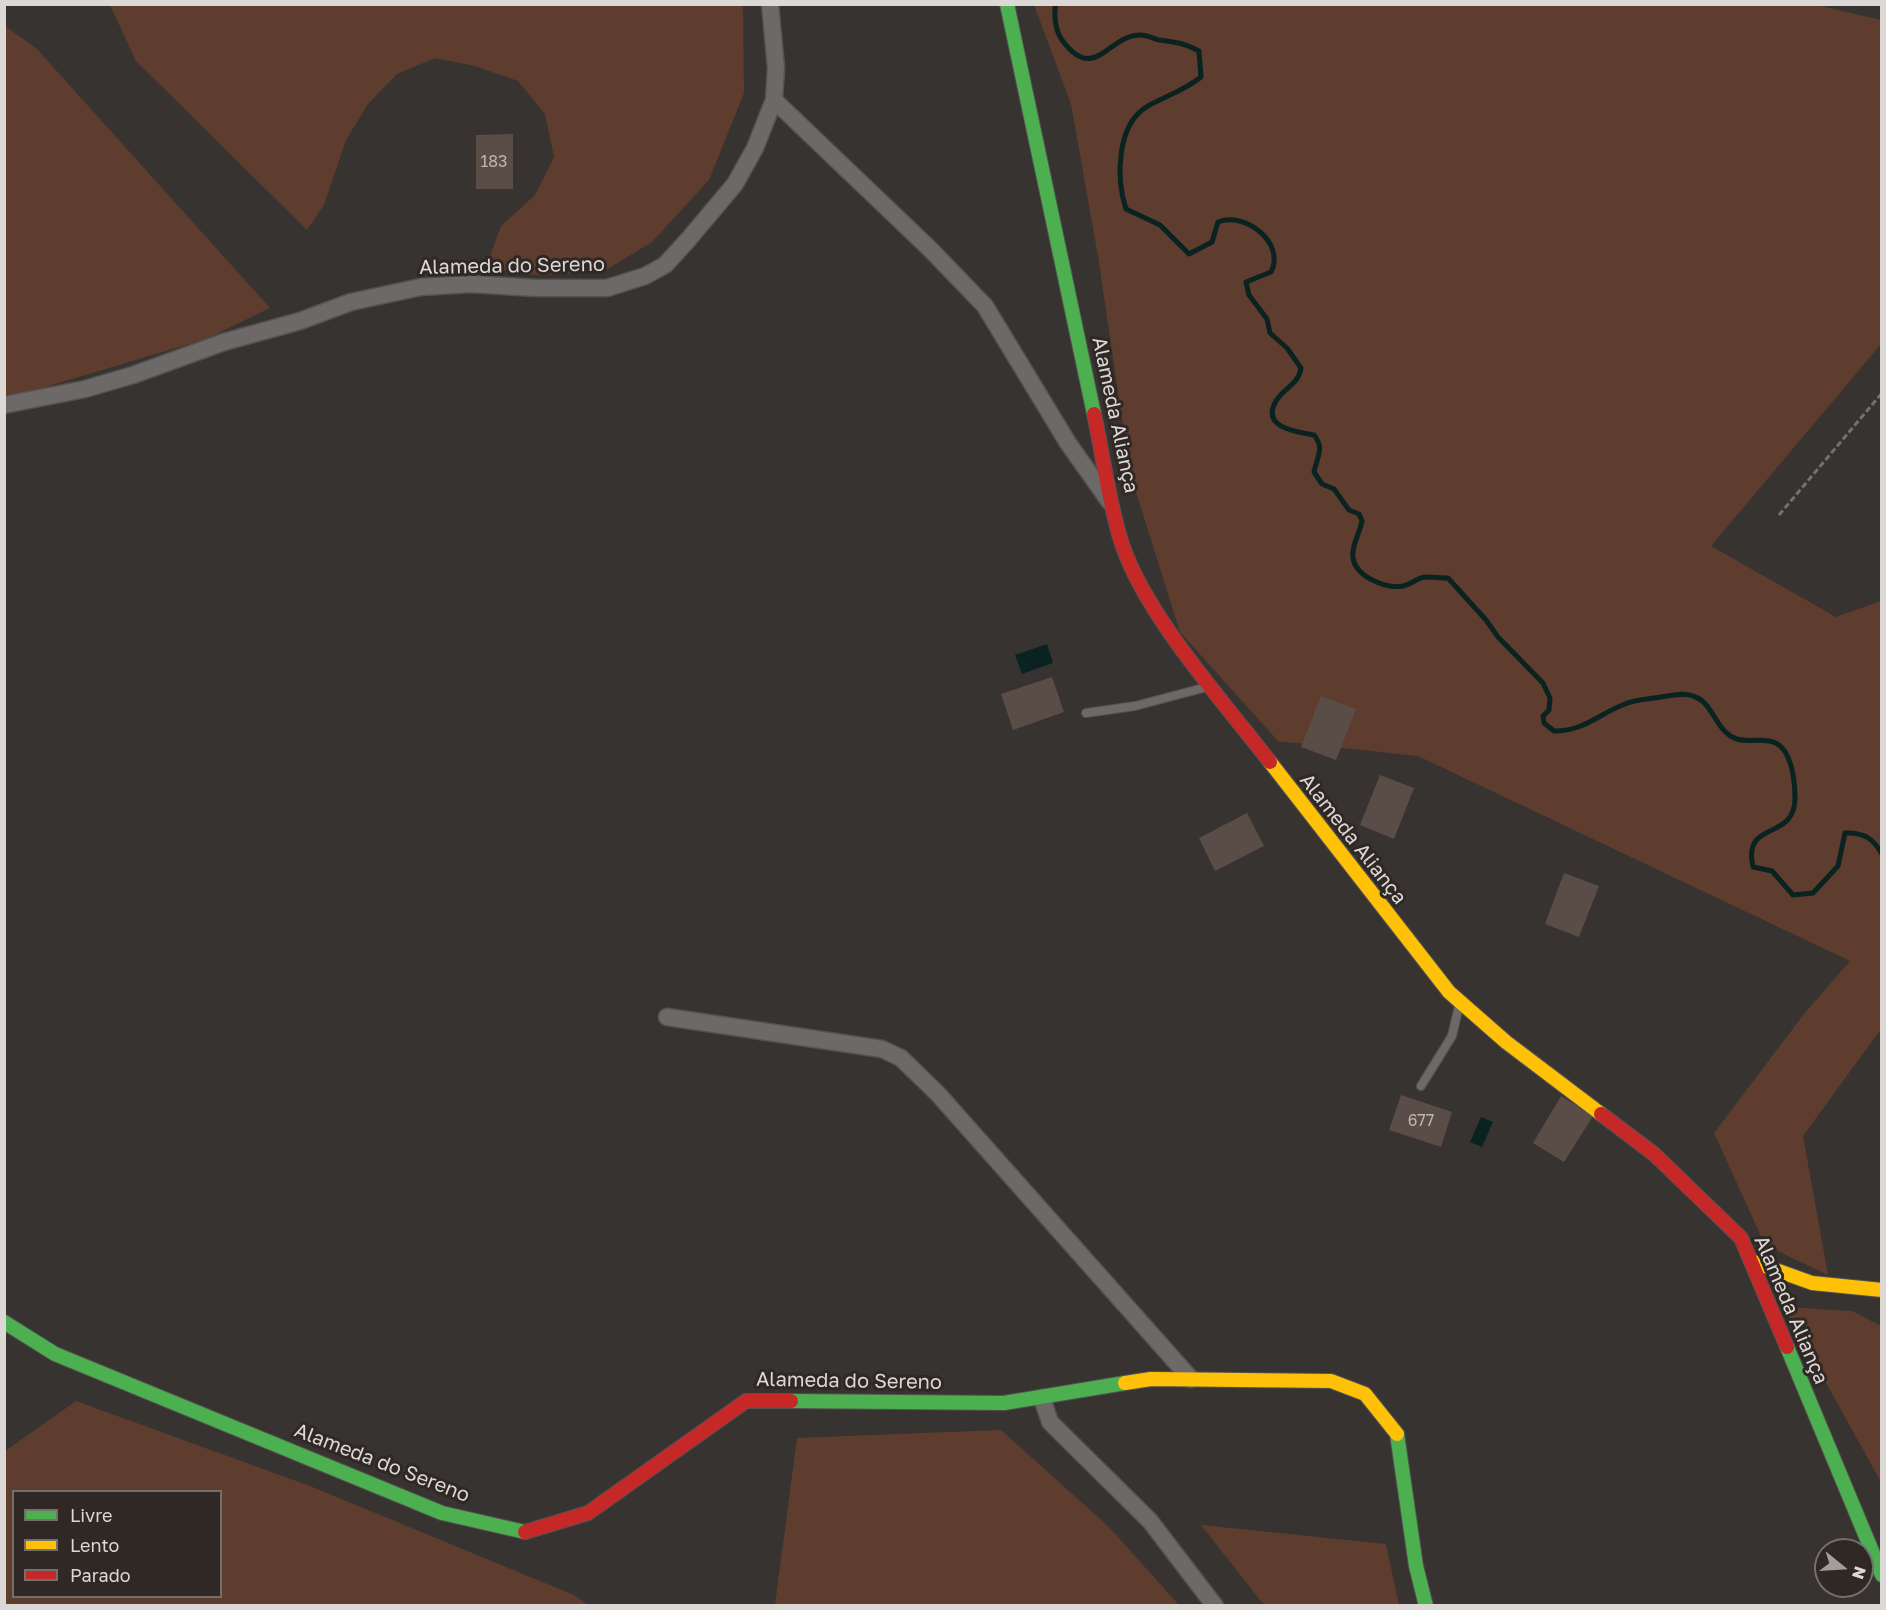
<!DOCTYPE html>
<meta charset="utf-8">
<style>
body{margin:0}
#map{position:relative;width:1886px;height:1610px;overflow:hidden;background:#373331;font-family:"Golos Text",sans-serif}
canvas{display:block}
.frame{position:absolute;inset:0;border:6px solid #dcd8d6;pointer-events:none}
.legend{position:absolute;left:12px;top:1490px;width:210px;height:108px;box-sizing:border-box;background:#2f2825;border:2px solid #746e6c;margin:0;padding:8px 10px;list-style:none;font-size:18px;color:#dcd8d6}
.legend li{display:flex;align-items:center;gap:12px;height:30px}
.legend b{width:30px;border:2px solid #746e6c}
.north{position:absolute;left:1814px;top:1538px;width:60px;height:60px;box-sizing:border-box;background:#2f2825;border:2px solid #746e6c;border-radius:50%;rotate:108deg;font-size:16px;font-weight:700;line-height:24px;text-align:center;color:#dcd8d6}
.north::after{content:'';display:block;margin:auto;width:21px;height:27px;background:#a29e9c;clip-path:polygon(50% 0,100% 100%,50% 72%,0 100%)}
</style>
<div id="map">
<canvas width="1886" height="1610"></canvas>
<div class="frame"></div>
<ul class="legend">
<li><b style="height:8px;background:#4caf50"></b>Livre</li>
<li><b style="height:8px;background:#ffc107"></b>Lento</li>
<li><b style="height:8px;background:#c62828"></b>Parado</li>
</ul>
<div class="north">N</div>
</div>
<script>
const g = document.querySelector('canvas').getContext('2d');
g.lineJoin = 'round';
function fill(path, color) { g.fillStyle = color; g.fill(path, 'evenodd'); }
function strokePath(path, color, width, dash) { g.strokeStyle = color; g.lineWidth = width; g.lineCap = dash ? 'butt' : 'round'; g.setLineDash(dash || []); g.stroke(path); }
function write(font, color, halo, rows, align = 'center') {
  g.font = font + ' "Golos Text",sans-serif'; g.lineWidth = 6; g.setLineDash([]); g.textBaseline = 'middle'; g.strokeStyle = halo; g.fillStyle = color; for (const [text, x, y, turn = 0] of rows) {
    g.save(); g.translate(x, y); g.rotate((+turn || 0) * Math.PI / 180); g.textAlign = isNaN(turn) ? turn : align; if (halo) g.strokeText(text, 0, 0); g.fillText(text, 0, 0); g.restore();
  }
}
fill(new Path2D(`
 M1812 4 1881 20V344L1711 546 1836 617 1881 601V1029L1803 1136 1828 1275 1765 1245 1714 1133 1804 1014 1850 961 1418 756 1278 741 1180 632 1130 473 1098 256 1071 104 1034 5Z
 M110 5H743L744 93 709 180 652 242 601 273 526 275 486 267 501 226 535 195 554 157 545 114 518 81 475 66 435 58 397 74 368 104 346 140 324 205 307 230 136 61Z
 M5 26 36 48 270 308 206 339 5 399Z
 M1784 1307 1852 1311 1881 1326V1482Z
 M76 1401 310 1486 574 1595 588 1605H5V1451ZM14 1492H220V1596H14Z
 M1001 1430 1109 1527 1179 1605H775L797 1438Z
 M1201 1525 1386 1544 1399 1605H1264Z`), '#5e3d2e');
fill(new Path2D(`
 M1047 644 1053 663 1022 674 1015 655Z
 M1481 1117 1493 1122 1482 1147 1470 1142Z`), '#0a2321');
strokePath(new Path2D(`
 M1056 4C1053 14 1056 32 1062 40 1095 85 1108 34 1141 35 1147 35 1154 39 1159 40 1178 43 1181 42 1199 51L1201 77C1185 90 1166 96 1148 106 1116 124 1116 179 1126 209L1160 225 1189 254 1212 242 1218 222C1245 211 1286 243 1271 272L1246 282 1249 295 1267 319 1270 333 1287 348 1301 368C1298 386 1284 387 1276 401 1260 428 1298 432 1314 435 1325 449 1317 456 1314 472L1322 484 1334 489 1349 510 1359 514 1362 521C1360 533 1351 546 1353 558 1356 577 1386 589 1403 586 1410 585 1417 578 1425 577 1432 577 1441 578 1448 578L1486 620 1498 637 1543 683 1550 698 1549 710 1543 716 1544 723 1554 731C1585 731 1598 714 1625 704 1636 699 1649 699 1661 697 1671 696 1683 692 1693 696 1714 702 1715 732 1737 739 1747 742 1759 739 1769 741 1792 744 1795 781 1795 799 1794 842 1742 819 1753 867L1772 871 1793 895 1813 893 1838 866 1845 833C1863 832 1873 838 1882 854`), '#0a2321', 5);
fill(new Path2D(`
 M513 134V189H476V135Z
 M1052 677 1064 712 1013 730 1001 694Z
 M1321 696 1356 709 1336 760 1301 747Z
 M1380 775 1414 788 1394 839 1360 825Z
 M1247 813 1264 846 1215 871 1199 838Z
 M1564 873 1599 886 1579 937 1545 924Z
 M1401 1095 1452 1112 1441 1147 1389 1130Z
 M1561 1096 1593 1116 1564 1162 1533 1143Z`), '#5a4d48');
const lane = new Path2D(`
 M1086 713 1135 706 1207 687
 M1421 1086 1452 1036 1459 1006`);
const street = new Path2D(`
 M774 100 930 249 985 306 1068 443 1109 501
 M4 405 85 389 133 375 224 342 300 321 351 302 421 287 471 284 536 288H607L645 276 665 265 687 241 735 184 755 148 774 100 776 68 770 4
 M667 1017 882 1049 901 1058 938 1094 1191 1379
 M1042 1398 1050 1422 1150 1521 1215 1606`);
const fast = new Path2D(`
 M1007 4 1094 414
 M4 1322 55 1354 442 1513 525 1532
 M1787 1347 1882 1575
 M791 1401 1004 1403 1125 1383
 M1397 1434 1416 1566 1426 1606`);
const slow = new Path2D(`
 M1270 762 1449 992 1506 1042 1601 1114
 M1751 1261 1812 1283 1882 1290
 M1125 1383 1151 1379 1331 1381 1365 1394 1397 1434`);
const jam = new Path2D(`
 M1094 414C1103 455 1109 505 1122 544 1146 616 1223 701 1270 762
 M1601 1114 1654 1154 1741 1238 1787 1347
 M525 1532 588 1513 746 1401H791`);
strokePath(lane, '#54514f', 10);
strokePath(street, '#54514f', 19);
strokePath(fast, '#54514f', 16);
strokePath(slow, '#54514f', 16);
strokePath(jam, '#54514f', 16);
strokePath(new Path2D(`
 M1779 515 1882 393`), '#747170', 3, [6, 3]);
strokePath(lane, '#6c6968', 8);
strokePath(street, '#6c6968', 16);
strokePath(fast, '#4caf50', 14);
strokePath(slow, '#ffc107', 14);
strokePath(jam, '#c62828', 14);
write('16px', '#bcb5b2', null, [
 ["183",494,162],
 ["677",1421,1121]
]);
write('20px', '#dcd8d6', '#2f2825', [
 ["Alameda do Sereno",512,266,-1],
 ["Alameda Aliança",1115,415,78],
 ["Alameda Aliança",1353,839,52],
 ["Alameda Aliança",1791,1310,67],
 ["Alameda do Sereno",849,1381,1],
 ["Alameda do Sereno",382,1463,21]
]);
</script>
